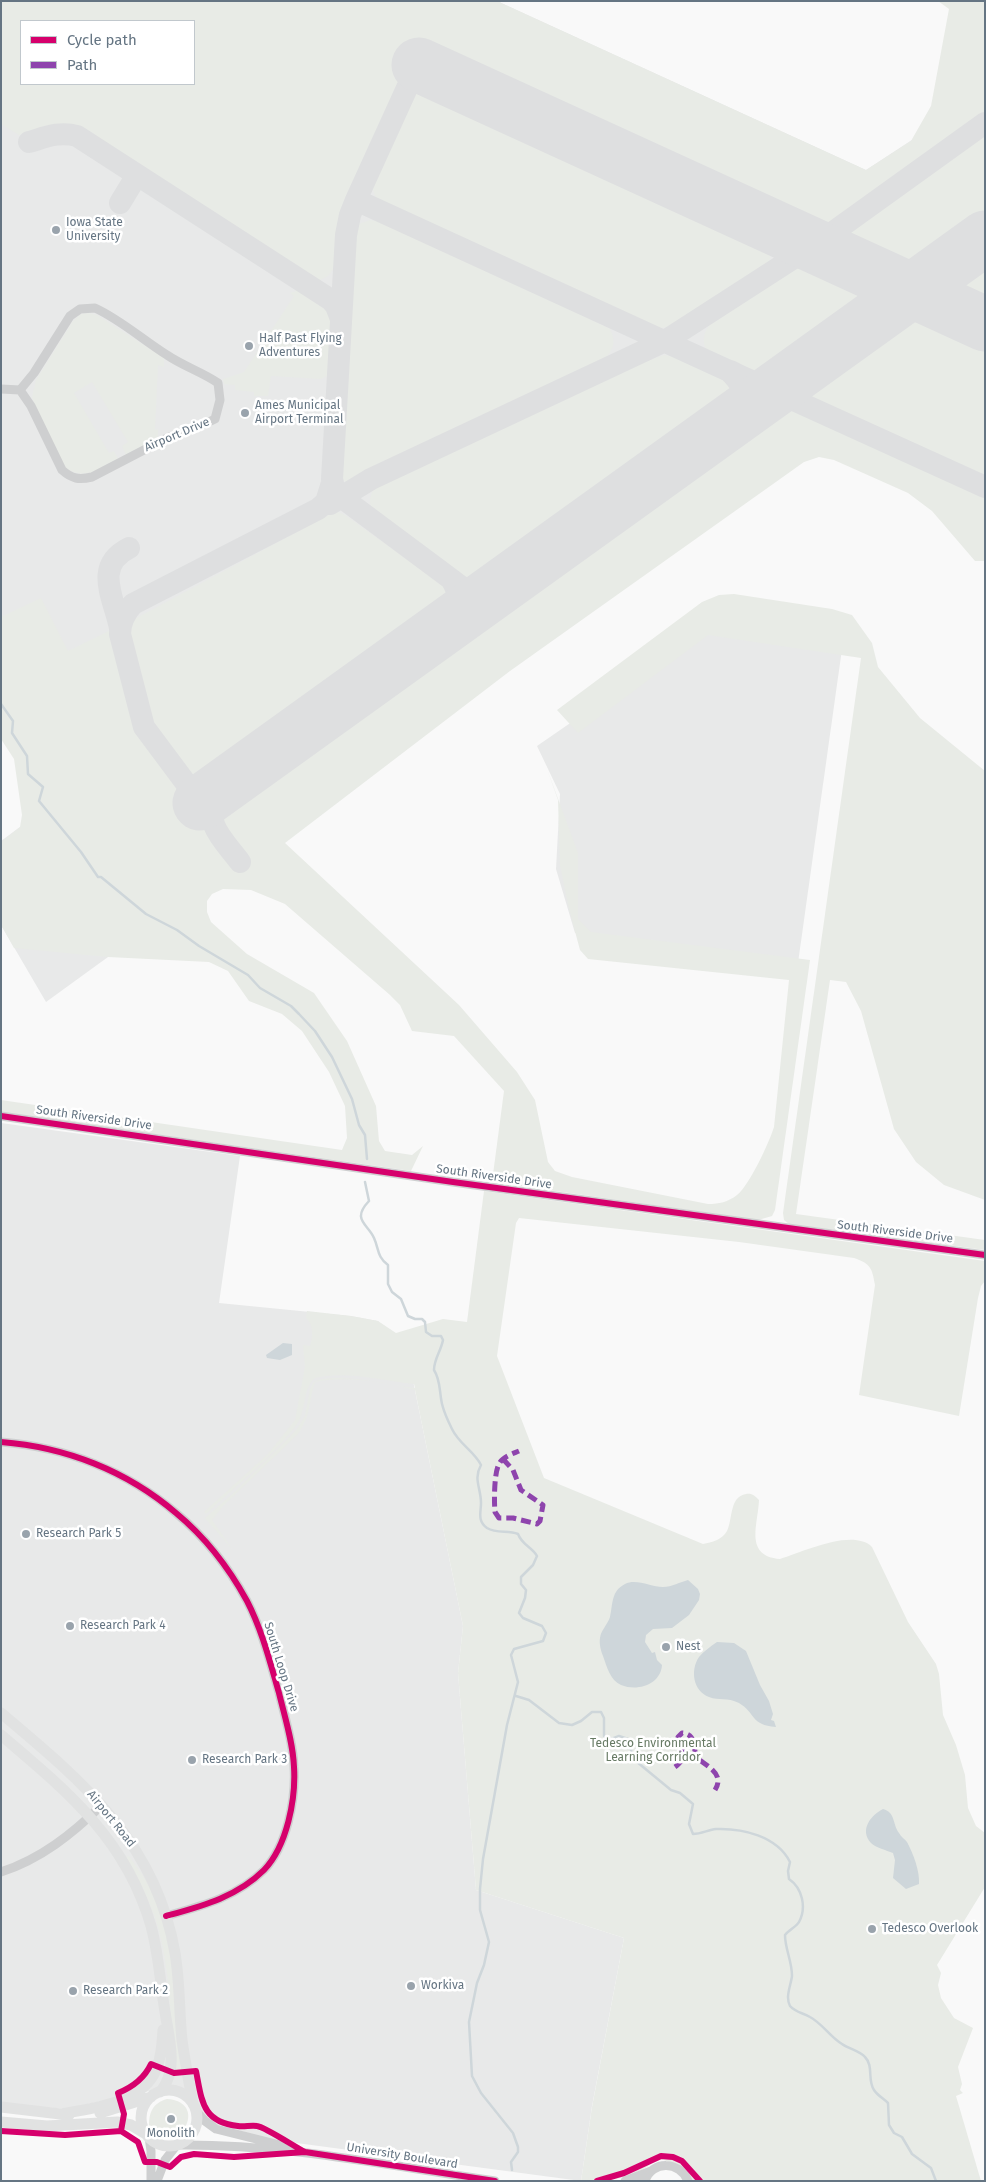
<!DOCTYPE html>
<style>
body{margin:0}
#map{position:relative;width:986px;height:2182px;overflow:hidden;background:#f9f9f9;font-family:"Fira Sans",sans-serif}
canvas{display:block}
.frame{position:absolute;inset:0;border:2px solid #657583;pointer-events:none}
.legend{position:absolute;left:20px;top:20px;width:175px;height:65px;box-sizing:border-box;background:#fff;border:1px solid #c1c8cd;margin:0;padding:6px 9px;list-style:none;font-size:15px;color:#657583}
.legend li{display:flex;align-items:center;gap:10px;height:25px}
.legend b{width:25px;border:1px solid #c1c8cd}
</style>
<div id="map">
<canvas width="986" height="2182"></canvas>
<div class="frame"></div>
<ul class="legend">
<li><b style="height:6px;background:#d6006c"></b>Cycle path</li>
<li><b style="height:6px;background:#8e44ad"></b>Path</li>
</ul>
</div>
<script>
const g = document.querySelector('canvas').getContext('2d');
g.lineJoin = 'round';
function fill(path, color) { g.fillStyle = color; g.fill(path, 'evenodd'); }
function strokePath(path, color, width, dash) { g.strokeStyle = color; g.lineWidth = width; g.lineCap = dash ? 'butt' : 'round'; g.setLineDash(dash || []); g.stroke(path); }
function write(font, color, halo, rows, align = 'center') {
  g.font = font + ' "Fira Sans",sans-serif'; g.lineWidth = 5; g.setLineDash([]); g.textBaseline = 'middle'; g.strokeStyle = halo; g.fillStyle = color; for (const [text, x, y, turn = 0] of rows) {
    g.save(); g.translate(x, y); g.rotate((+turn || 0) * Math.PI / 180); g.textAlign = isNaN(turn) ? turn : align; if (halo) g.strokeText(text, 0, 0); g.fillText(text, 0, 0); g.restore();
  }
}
fill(new Path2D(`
 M1 1H497L866 170 985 92V522L815 444 46 1002 1 925V841L59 798 1 688ZM21 21H194V84H21Z
 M705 630 842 649 797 970 575 933 556 869 560 794 537 746Z
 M1 1123 240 1156 219 1303 351 1316 378 1321 408 1356 463 1626 458 1673 476 1890 624 1938 592 2106 581 2181 274 2140 215 2124 203 2114 199 2104 185 2092 169 2087 64 2109 1 2103Z`), '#e8e9e9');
fill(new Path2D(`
 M1 1H497L866 170 911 141 931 106 949 9 938 1H985V113L823 231 419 46 342 214 336 265 328 276 320 280H312L80 131 60 126 19 135 1 124ZM21 21H194V84H21Z
 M421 87 747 238 770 253V259L766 267 672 326 655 329 640 325 391 210C377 202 373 197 372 180L413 91Z
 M985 132V221L913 273 848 243 849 235 855 224Z
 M370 220 382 222 530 289 610 329C620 349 606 359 590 369L349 483 337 478 352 239 359 224Z
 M985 256V305L943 286Z
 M802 262 877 298 763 378C736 368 680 356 715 318Z
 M300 290C341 309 334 328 332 368L327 376 321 379 271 376 268 396H254V392L235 390V385L224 384 223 379 244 372 294 296 290 293Z
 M907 312 985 347V481L815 403 810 395 809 384Z
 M89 313 97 315 164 358V367L158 365 155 430 158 429V438L126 455 122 446 128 442 92 382 74 393 109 453 114 451 118 459C100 469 85 481 65 468L35 407 32 397 36 380 73 321 81 314Z
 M664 355C677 357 717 371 726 380 732 386 734 393 733 402L475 588 381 520C369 508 366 500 376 486L625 368Z
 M777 404 785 405 985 496V561H975L932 511 908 493 834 460 819 457 804 462 510 671 285 843 459 1005 517 1072 535 1100 548 1162 555 1171 572 1177 708 1204C719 1204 728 1202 737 1195 749 1186 769 1143 774 1127L789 980 588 959 580 950 569 909 560 865 558 800 547 769 578 853V919L591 932 810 960 775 1210 772 1216 758 1220 492 1182 504 1091 454 1036 412 1031 400 1005 390 995 285 904 251 890 223 889 212 894 207 901V912L211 922 247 954 314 993 347 1041 376 1106 379 1141 385 1151 412 1155 423 1146 411 1171 1 1112V1100L342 1150 347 1138 345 1106 329 1072 302 1031 282 1014 249 1001 228 971 209 962 108 957 14 948 1 925V842L20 827 22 815 14 759 1 739V617L41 598 68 651 109 631 137 732 232 867 243 859 217 823 214 811Z
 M336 511 345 515 444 586 452 596 450 606 202 786 189 777 150 725 127 635 129 622Z
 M734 594 832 609 852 615 872 643 878 667 920 718 985 771V1200L944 1185 916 1162 894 1129 861 1011 846 982 830 980 796 1214 985 1240V1250L789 1224 784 1220 783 1213 861 658 708 635 578 733 557 710 702 602 719 595Z
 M484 1191 985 1261V1281L981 1286 978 1298 959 1416 859 1395 875 1285C872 1268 871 1264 854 1258L739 1242 519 1218 516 1223 497 1356 544 1478 703 1544C712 1542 722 1540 727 1531 733 1519 729 1497 746 1494 752 1493 755 1496 759 1500 758 1525 744 1556 780 1559 803 1552 853 1528 872 1547L908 1622 936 1664 939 1674 943 1715 956 1745 965 1775 968 1808 976 1826 985 1833V1887L937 1965 941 1973 938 1985 941 1998 954 2018 973 2028 958 2067 962 2084 960 2090 963 2093 956 2096 981 2181H692L686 2169 659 2158C653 2160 650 2166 643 2169 622 2181 604 2181 581 2181L592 2107 624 1938 476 1890 458 1673 463 1626 415 1390C388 1382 342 1375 315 1382 308 1403 312 1413 298 1434L223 1506 212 1520 232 1549 205 1518 236 1491 297 1429 305 1416 310 1389 314 1382C335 1371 391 1386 415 1388L414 1384C385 1381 344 1370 315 1378 302 1387 307 1413 295 1427 270 1459 236 1486 206 1514L204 1512 268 1454 295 1420 305 1367 303 1345 310 1346C313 1337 314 1325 306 1318L307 1311 351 1316 378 1321 396 1333 443 1319 467 1322Z
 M129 1856C135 1865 143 1874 148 1884 178 1937 176 2012 182 2071H175C170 2022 171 1971 157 1924 150 1901 138 1879 126 1857Z
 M167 2099C212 2102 176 2163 149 2126 149 2112 153 2103 167 2099Z`), '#e8ebe6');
fill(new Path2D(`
 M283 1343 292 1344V1355L280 1360 267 1358 266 1355Z
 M688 1580 698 1589 700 1594 699 1600 689 1615 672 1628 653 1629 646 1635 645 1642 652 1653 655 1652 657 1660 662 1665C661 1684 638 1692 621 1685 610 1680 607 1667 603 1656 601 1651 599 1644 600 1638 601 1630 608 1624 610 1617 613 1604 611 1591 625 1584 636 1578 651 1587 663 1587 672 1587 680 1582 688 1580Z
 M717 1642 734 1643 746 1651 760 1685 769 1701 773 1714 771 1720 774 1721 776 1727C750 1725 756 1713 739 1703 727 1697 719 1701 709 1697 693 1691 690 1670 699 1657 704 1651 710 1647 717 1642Z
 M883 1809C896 1813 892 1823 899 1833 901 1837 905 1839 907 1842 913 1853 920 1871 919 1884L906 1889 893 1878 895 1860 893 1853C886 1850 876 1848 871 1843 859 1830 871 1815 883 1809Z`), '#ced6da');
strokePath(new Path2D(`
 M1 704 13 721 12 733 27 756 28 774 43 787 39 801 81 852 98 877H101L146 914 177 930 199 946 248 975 260 988 291 1006 299 1014 315 1031 332 1057 352 1099 359 1125 365 1135 367 1159
 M365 1182 369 1201C351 1220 368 1224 374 1238 379 1249 377 1257 388 1265V1284L392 1292 401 1299 408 1316 415 1319H422L425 1322 426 1332 432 1336H441L443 1340C441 1351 434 1359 434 1370 441 1381 439 1391 442 1404 444 1412 448 1421 452 1429 459 1444 474 1451 481 1465 473 1479 481 1488 481 1503 481 1512 477 1521 487 1528 497 1534 508 1530 518 1534 522 1545 532 1547 537 1556L533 1565 521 1577V1584L526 1590 525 1598 519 1613 523 1618 542 1626 546 1633 543 1641 514 1649 511 1655 518 1682 507 1725 483 1859 480 1889V1910L489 1942 484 1965 477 1983 469 2022 472 2076 481 2093 513 2133 518 2147V2152L511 2162 512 2170
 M516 1696 529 1700 559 1723 572 1725 581 1721 592 1712H601L604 1718V1736L609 1740 619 1736 628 1739 633 1757 637 1762 671 1790 680 1793 693 1804 689 1824 693 1834C701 1834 708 1830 716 1829 742 1828 777 1836 790 1862L788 1871 789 1879C802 1888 807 1907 799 1922 797 1926 789 1930 785 1935 785 1949 792 1961 792 1976 791 1985 785 1997 790 2006 795 2012 803 2013 810 2017 823 2024 830 2037 842 2044 849 2049 860 2051 865 2057 874 2066 867 2080 874 2090 877 2095 884 2099 888 2103L889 2125 894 2133 902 2137 912 2154 931 2168 936 2181`), '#ced6da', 2.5);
strokePath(new Path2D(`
 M29 142C46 137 60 131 77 136L331 300 336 306 341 319
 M356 200 729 371C739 380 749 395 740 408 729 426 693 446 675 459
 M120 203 137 175
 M832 233 985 123
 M843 341 873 320
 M730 371C749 380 761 388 782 382L853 331
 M733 421C750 409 765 392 787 397L985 487
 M330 504 371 479 665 341 803 252 813 250 823 252 894 285
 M451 579C467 592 476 597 495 589L556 545
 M120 628C114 598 93 566 129 548
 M388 667 449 622C462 608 461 595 451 579L341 497 334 488 332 479 346 235 350 215 356 200 407 88C422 70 442 76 461 84
 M240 862C222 838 204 825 215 793L202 792 188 786 144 727 120 634C120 622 125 613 133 604L318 509 326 502 331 486`), '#dedfe0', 22);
strokePath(new Path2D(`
 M419 65 985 324
 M200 803 985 238`), '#dedfe0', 55);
strokePath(new Path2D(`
 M95 308C121 320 143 340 167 355 183 366 202 372 218 383L220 400 215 419 198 427 167 438 92 477C79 480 72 479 62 470L31 406 20 390 34 373 70 316 80 309Z
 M1 389 20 390
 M1 1116 453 1182 985 1255
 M1 1442C66 1447 127 1471 176 1513 205 1537 229 1568 247 1601 262 1630 270 1662 279 1693 285 1718 293 1742 294 1767 296 1799 287 1846 264 1870 237 1897 202 1906 166 1916
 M1 1872C41 1859 72 1834 102 1805
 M196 2111 205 2121 216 2129 288 2147
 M149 2137 151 2151V2181
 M179 2145C285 2144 390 2166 495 2181
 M157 2181 165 2160 176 2146
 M625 2181 651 2171
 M645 2181C652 2160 680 2161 688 2181`), '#cecfd0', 9);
strokePath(new Path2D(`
 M1 1713C83 1782 156 1842 175 1953 180 1982 179 2011 182 2040 185 2061 189 2083 193 2104
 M1 1735C67 1791 126 1839 151 1926 159 1955 160 1983 165 2012 169 2038 179 2071 160 2092
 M141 2118a28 28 0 1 1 56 0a28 28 0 1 1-56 0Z
 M1 2107 69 2115
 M100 2113 151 2097
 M62 2114C91 2108 136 2104 153 2076 161 2062 162 2045 163 2030
 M1 2122 47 2126 117 2122 131 2125 146 2134`), '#e1e2e2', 11);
strokePath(new Path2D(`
 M503 1459 513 1470 521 1490 543 1505 540 1521 537 1524 513 1518H499L495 1512C494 1502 494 1473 499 1464 502 1457 512 1454 519 1451
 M675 1767C688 1758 681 1748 678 1737L682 1733C697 1734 692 1747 697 1758 708 1767 725 1774 715 1790`), '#8e44ad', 5, [10, 5]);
strokePath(new Path2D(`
 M1 1116 453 1182 985 1255
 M1 1442C66 1447 127 1471 176 1513 205 1537 229 1568 247 1601 262 1630 270 1662 279 1693 285 1718 293 1742 294 1767 296 1799 287 1846 264 1870 237 1897 202 1906 166 1916
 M1 2131 65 2135 121 2131 138 2142 145 2162H157L170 2167 181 2157 194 2154 234 2157 305 2152 495 2181
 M121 2131 124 2114 118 2093C133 2087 144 2079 151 2064L174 2073 196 2071C202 2101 202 2122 238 2126 244 2127 251 2125 257 2126 265 2127 295 2147 305 2152
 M597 2181 624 2173 661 2156 673 2157 682 2161 700 2181`), '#d6006c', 6);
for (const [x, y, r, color] of [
 [56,230,5,"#99a3ac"],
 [249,346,5,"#99a3ac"],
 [245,413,5,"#99a3ac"],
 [26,1534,5,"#99a3ac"],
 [70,1626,5,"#99a3ac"],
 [666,1647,5,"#99a3ac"],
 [192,1760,5,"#99a3ac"],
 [872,1929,5,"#99a3ac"],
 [411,1986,5,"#99a3ac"],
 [73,1991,5,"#99a3ac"],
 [171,2119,5,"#99a3ac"]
]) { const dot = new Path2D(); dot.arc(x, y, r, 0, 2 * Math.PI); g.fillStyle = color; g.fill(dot); strokePath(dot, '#fff', 2); }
write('12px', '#657583', '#fff', [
 ["Iowa State",66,223],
 ["University",66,237],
 ["Half Past Flying",259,339],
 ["Adventures",259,353],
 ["Ames Municipal",255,406],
 ["Airport Terminal",255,420],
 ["Research Park 5",36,1534],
 ["Research Park 4",80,1626],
 ["Nest",676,1647],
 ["Research Park 3",202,1760],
 ["Tedesco Overlook",882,1929],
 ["Workiva",421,1986],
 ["Research Park 2",83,1991],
 ["Monolith",171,2134,"center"]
], 'left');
write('12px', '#657583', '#fff', [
 ["Airport Drive",177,435,-23],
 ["South Riverside Drive",94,1118,8],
 ["South Riverside Drive",494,1177,8],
 ["South Riverside Drive",895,1232,7],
 ["South Loop Drive",281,1667,73],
 ["Airport Road",111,1819,51],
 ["University Boulevard",402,2156,9]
]);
write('12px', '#677a64', '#fff', [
 ["Tedesco Environmental",653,1744],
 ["Learning Corridor",653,1758]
]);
</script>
